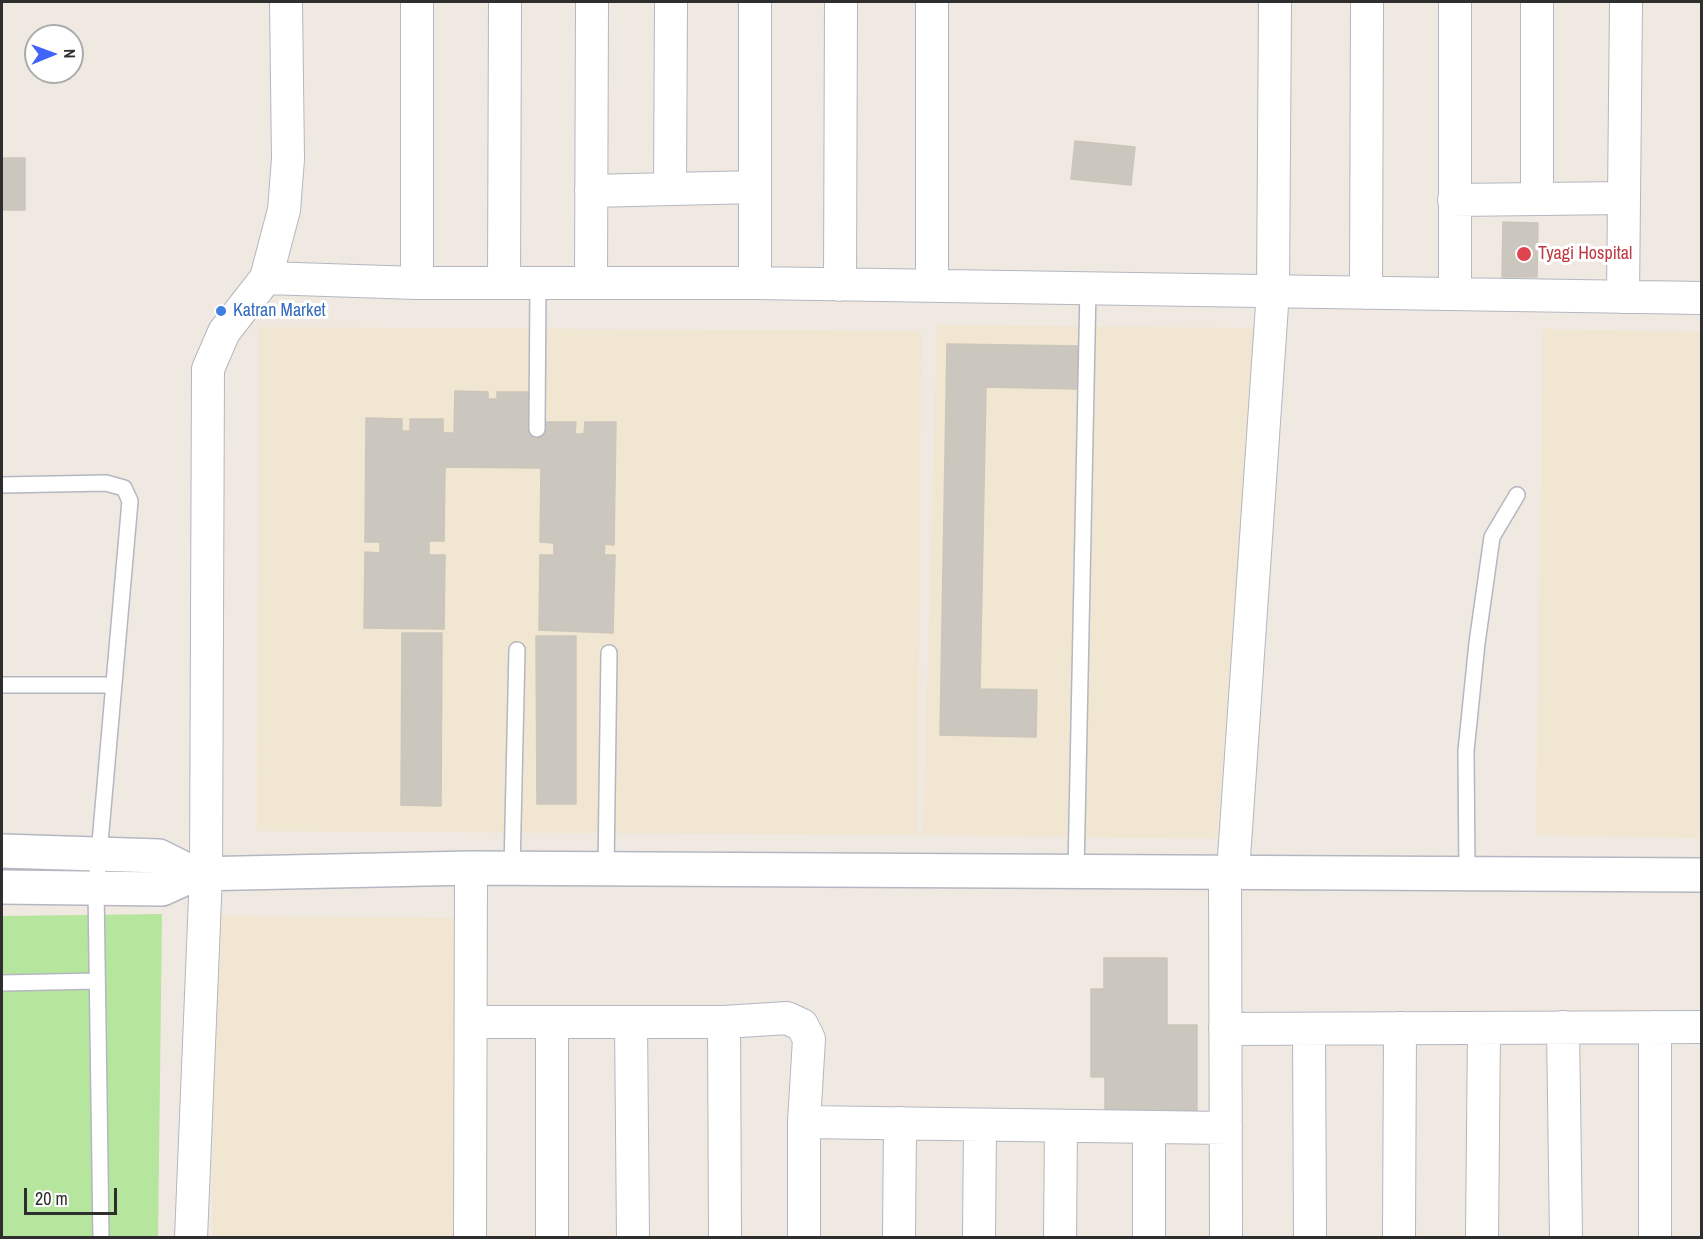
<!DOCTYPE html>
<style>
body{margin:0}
#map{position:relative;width:1703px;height:1239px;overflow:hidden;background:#efe9e1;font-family:"Archivo Narrow",sans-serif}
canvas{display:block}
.frame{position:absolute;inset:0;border:3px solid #2e2e2e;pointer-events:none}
.north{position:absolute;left:24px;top:24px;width:60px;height:60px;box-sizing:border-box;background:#fff;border:2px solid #ababab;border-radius:50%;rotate:89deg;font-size:16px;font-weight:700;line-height:24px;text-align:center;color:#2e2e2e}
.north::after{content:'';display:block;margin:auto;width:21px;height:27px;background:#4264fb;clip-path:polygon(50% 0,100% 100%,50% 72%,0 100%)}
.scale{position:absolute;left:24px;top:1188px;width:93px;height:27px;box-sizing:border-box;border:3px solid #2e2e2e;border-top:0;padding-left:8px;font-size:18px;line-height:21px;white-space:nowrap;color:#2e2e2e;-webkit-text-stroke:4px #fff;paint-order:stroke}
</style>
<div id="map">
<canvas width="1703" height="1239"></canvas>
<div class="frame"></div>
<div class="north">N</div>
<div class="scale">20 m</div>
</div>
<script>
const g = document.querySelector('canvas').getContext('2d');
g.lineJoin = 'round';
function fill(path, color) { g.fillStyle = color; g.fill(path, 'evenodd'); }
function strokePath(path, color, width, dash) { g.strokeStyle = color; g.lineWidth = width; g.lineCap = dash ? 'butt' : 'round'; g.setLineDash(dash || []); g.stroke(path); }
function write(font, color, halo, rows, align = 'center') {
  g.font = font + ' "Archivo Narrow",sans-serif'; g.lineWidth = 6; g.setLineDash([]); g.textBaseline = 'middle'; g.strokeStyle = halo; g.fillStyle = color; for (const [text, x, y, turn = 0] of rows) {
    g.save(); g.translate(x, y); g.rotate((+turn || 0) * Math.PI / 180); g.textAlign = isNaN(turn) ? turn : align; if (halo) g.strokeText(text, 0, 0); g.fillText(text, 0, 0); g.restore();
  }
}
fill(new Path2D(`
 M937 325 1257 328 1217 839 923 835Z
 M259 327 921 331 918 835 257 831Z
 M1543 329 1701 332V838L1536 835Z
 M214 916 461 918 459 1237 212 1238Z`), '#f0e6d1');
fill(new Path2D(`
 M162 914 158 1237H2V916Z`), '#b6e59e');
const building = new Path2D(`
 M1075 141 1135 147 1131 185 1071 179Z
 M2 158H25V210H2Z
 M1503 222 1538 223 1537 277H1502Z
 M947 344 1079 346 1078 389 986 387 980 689 1037 690 1036 737 940 735Z
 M455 391 488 392V399H497V392H532V434H542L543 422H576L575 434H584L585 422H616L614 545 605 544 604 555H615L613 633 539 630 540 555H554V543L540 542 541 468 445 467 444 541H429V555H445L444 629 364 628 365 552 380 553V542H365L366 418 402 419V431H410V419H443V433H454Z
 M402 633H442L441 806 401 805Z
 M536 636H576V804H537Z
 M1104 958H1167V1025H1197V1111H1105V1077H1091V989H1104Z`);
fill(building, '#cbc7bf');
strokePath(building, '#cbc5ba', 1.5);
const service = new Path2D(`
 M537 429 538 283
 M2 485 106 483 124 488 130 501 96 888 101 1238
 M2 685H112
 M512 868 517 650
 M606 869 609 653
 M1076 871 1088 289
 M1467 874 1466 751 1477 643 1492 537 1517 495
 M2 983 97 981`);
const minor = new Path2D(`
 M670 189 671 2
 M591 191 755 187
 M1537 199V2
 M1454 200 1624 198
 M266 278 417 283H755L1702 298
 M417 283V2
 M504 283 505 2
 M591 283 592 2
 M755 283V2
 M840 285 841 2
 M932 286V2
 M1366 293 1367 2
 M1455 294V2
 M1623 297 1626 2
 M1225 872 1226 1238
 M1233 872 1273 291 1275 2
 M471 1022H724L787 1018 802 1025 809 1039 804 1122V1238
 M552 1022V1238
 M631 1022 633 1238
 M724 1022 725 1238
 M1563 1027 1566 1238
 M1225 1029 1702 1027
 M1309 1029 1310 1238
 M804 1122 1226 1128
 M1149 1127V1238
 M191 1238 206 874 208 369 224 332 266 278 284 210 288 159 286 2
 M470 1238 471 868
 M899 1238 900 1123
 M979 1238 980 1125
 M1060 1238 1061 1126
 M1399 1238 1400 1028
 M1482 1238 1484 1028
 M1655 1238V1027`);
const tertiary = new Path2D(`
 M2 851 159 856 195 874
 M2 887 162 889 195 874 471 868 1702 875`);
strokePath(service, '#b4b7c1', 18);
strokePath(minor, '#b4b7c1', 34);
strokePath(tertiary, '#b4b7c1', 36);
strokePath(service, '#fff', 15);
strokePath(minor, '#fff', 32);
strokePath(tertiary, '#fff', 33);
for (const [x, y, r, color] of [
 [1524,254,8,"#e0444e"],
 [221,311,6,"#3f7fe0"]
]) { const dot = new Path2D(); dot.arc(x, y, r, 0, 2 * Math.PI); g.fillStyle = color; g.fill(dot); strokePath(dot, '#fff', 2); }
write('18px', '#be3a42', '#fff', [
 ["Tyagi Hospital",1538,254]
], 'left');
write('18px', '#366cbe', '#fff', [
 ["Katran Market",233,311]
], 'left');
</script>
